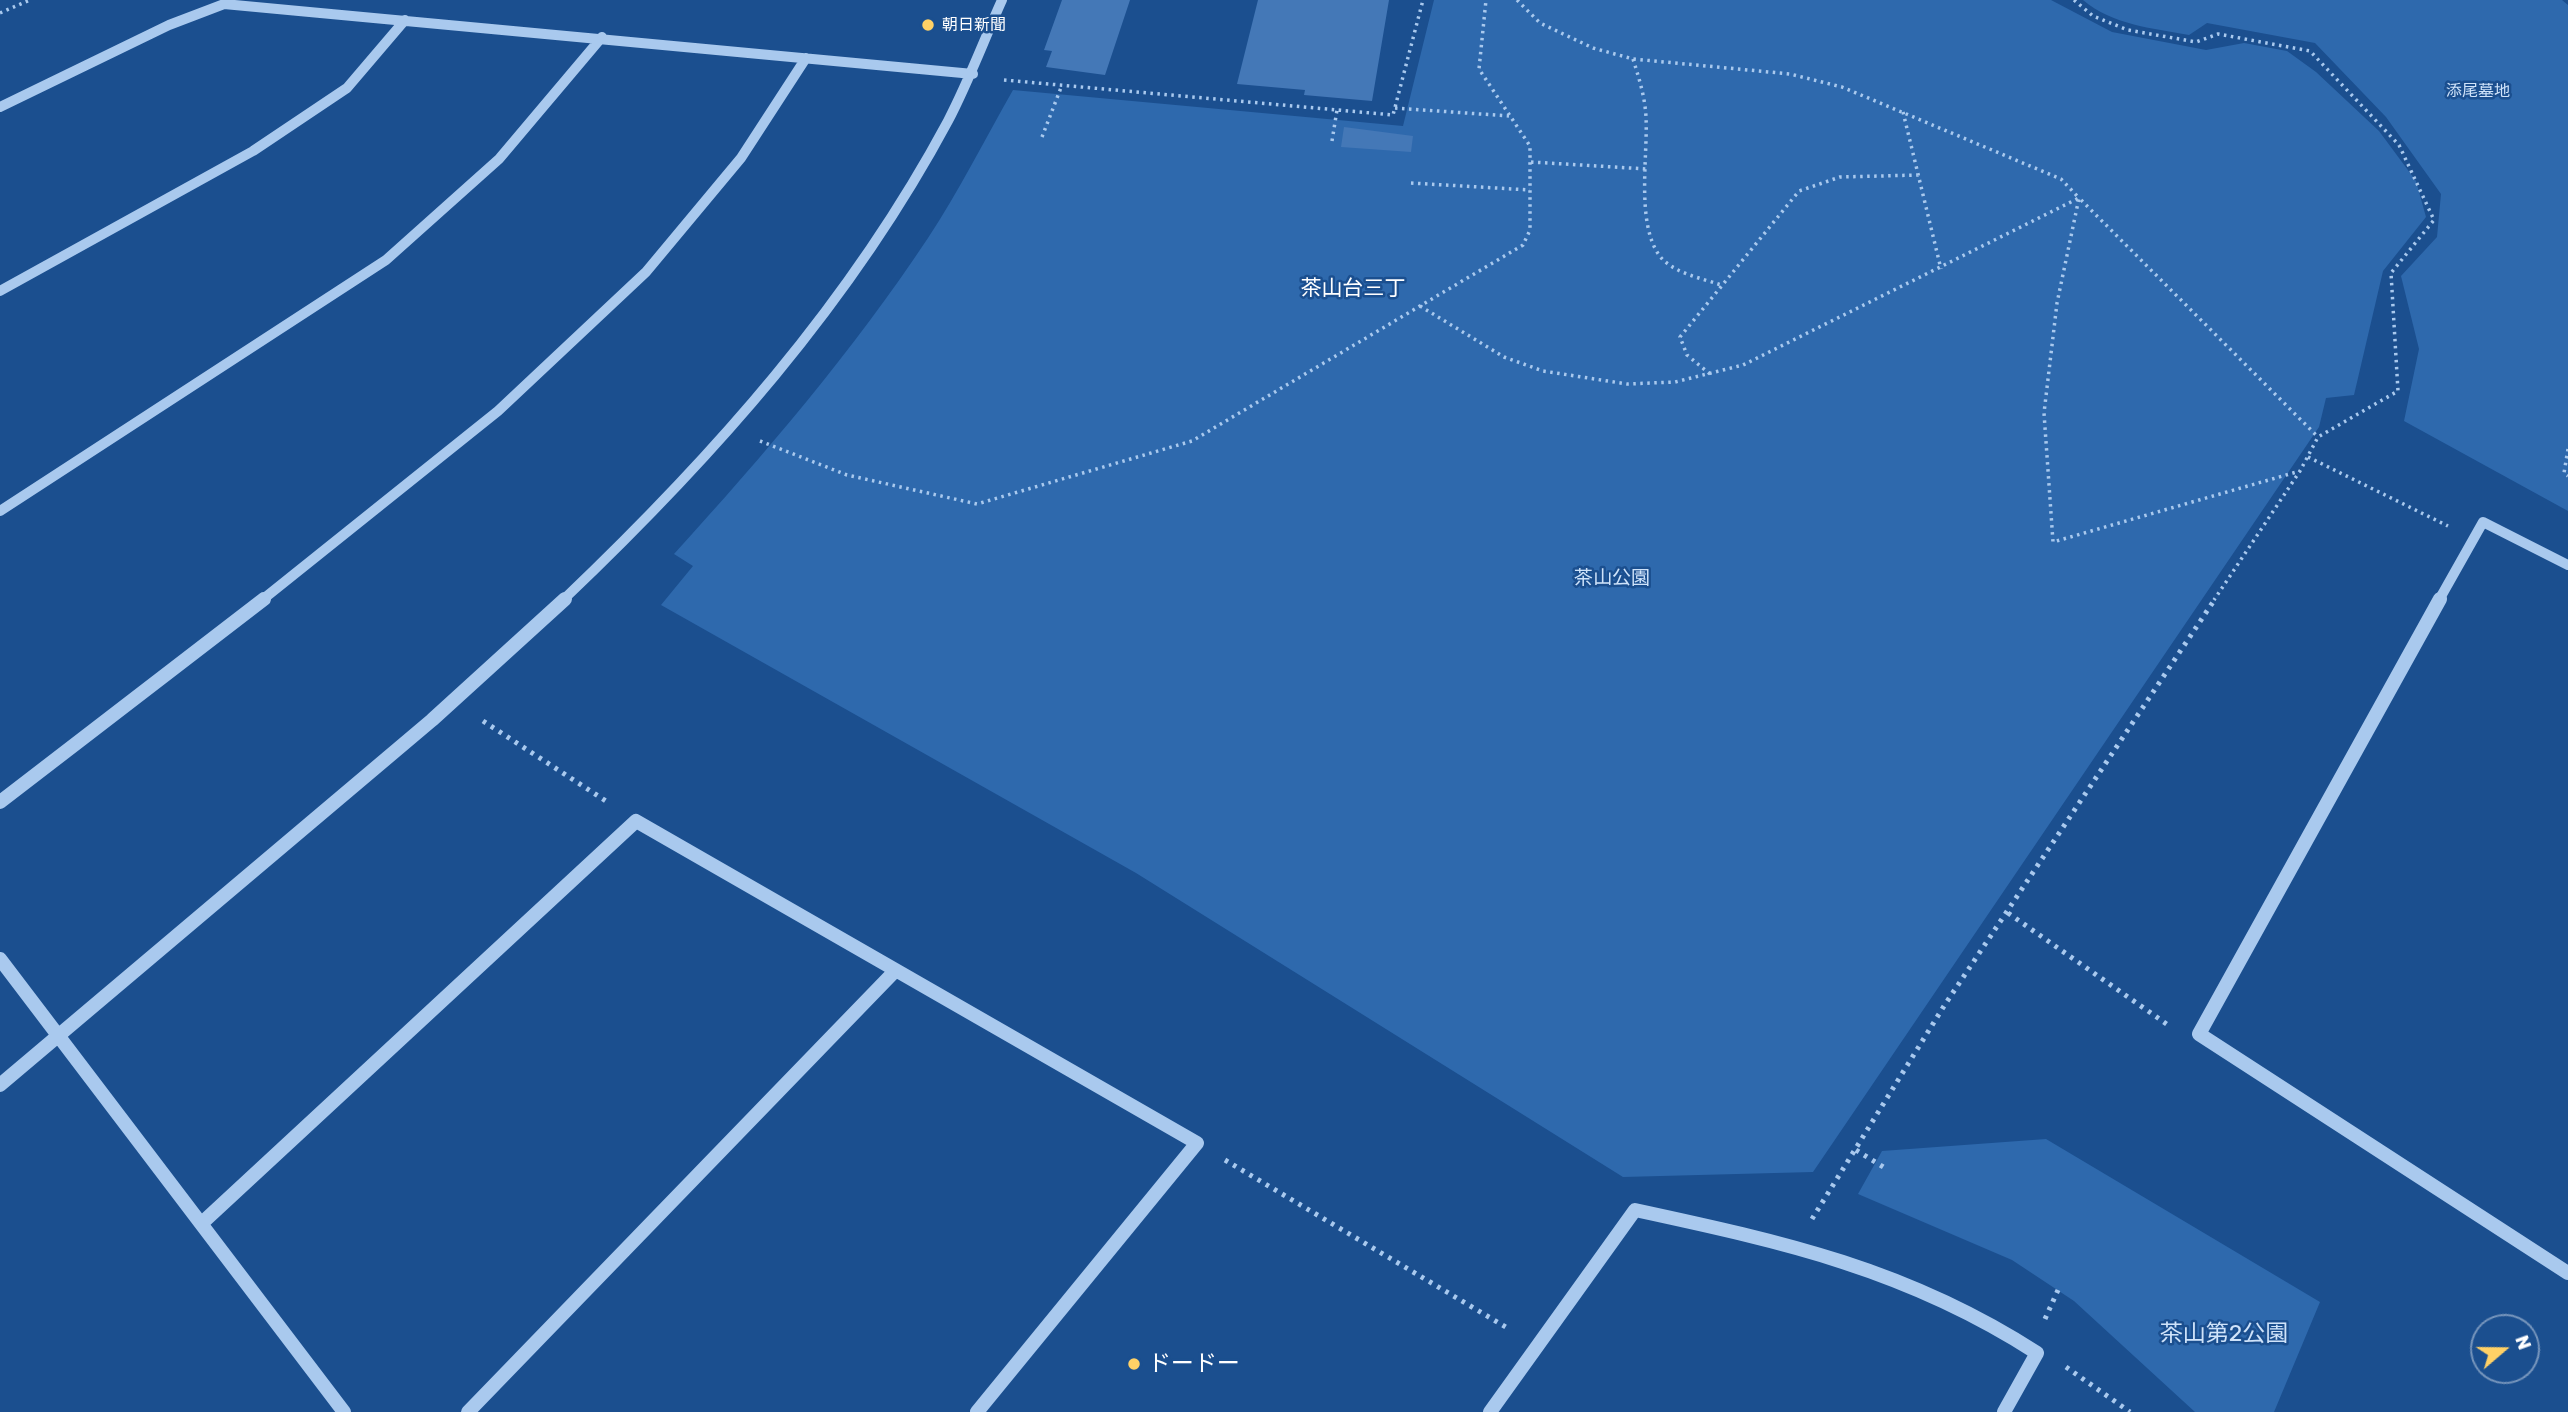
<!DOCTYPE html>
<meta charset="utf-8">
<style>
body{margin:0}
#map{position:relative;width:2568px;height:1412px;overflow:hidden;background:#1b4f8f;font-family:Rubik,sans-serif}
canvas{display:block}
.north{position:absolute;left:2470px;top:1314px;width:70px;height:70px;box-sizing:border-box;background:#1b4f8f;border:2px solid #7695bc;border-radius:50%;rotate:70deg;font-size:19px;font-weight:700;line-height:28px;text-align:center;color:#fff}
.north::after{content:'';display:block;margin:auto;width:24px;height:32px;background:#ffd166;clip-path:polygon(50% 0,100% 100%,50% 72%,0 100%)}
</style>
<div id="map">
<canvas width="2568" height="1412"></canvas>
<div class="north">N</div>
</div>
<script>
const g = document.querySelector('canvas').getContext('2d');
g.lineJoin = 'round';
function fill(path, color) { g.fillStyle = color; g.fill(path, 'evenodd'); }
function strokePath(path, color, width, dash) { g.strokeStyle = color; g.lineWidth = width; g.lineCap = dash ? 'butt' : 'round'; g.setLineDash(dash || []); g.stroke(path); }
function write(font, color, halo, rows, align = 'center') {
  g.font = font + ' Rubik,"Noto Sans JP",sans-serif'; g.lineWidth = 5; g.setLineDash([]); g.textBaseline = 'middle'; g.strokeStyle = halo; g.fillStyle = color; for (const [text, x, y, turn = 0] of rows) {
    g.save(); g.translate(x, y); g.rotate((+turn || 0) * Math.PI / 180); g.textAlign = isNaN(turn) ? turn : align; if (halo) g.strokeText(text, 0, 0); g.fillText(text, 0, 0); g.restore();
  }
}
fill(new Path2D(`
 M1434 0H2051L2112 32 2206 50 2244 43 2287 51 2316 72 2379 131 2416 181 2426 217 2383 271 2354 395 2326 398 2319 427 1813 1172 1623 1177 1136 873 661 605 693 566 674 554C765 454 853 351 928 238 959 191 985 139 1013 90L1403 126Z
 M2083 0H2562L2568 5V511L2404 421 2419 349 2401 276 2437 237 2441 194 2386 117 2315 43 2207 23 2189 35C2151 28 2113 25 2083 0Z
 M2046 1139 2320 1302 2274 1412H2195L2074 1301 2012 1260 1858 1194 1882 1151Z`), '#2e69ad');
fill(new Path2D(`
 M1062 0H1130L1105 75 1046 67 1052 51 1044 50Z
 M1258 0H1389L1372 101 1304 95 1305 90 1237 84Z
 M1344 127 1413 136 1411 152 1341 147Z`), '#4478b7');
strokePath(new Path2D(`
 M1517 0 1540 23 1593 48 1633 59 1790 74 1842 87 2061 179 2079 198 2057 303 2044 413 2053 542 2300 471
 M2074 0 2093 16 2128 30 2196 42 2218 34 2310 51 2399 145 2434 220 2391 273 2398 391 2318 437 2300 471 2214 600
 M0 13 30 0
 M1633 59C1639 78 1645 97 1646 117 1648 155 1636 222 1659 255 1672 273 1701 278 1721 285
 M1004 80 1393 115 1423 0
 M1395 108 1509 116
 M1903 112 1941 269
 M1042 137 1062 85
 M1332 141 1337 110
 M1531 162 1647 169
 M1411 183 1530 190
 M1420 306 1504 357 1543 371 1627 384 1675 382 1743 365 2079 198 2318 437
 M1710 374 1687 355 1680 337 1799 191 1840 177 1919 175
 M760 441 847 475 977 504 1192 441 1523 245 1530 230V146L1479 69 1486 0
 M2568 449 2564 473 2568 476
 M2308 457 2448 526`), '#a9c9ee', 3.5, [2.5, 4.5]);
strokePath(new Path2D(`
 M483 721 609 803
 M2008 913 2168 1025
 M1856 1150 1885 1168
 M1225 1160 1509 1329
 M1812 1219 1944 1006 2215 599
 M2045 1319 2058 1290
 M2066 1367 2130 1412`), '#a9c9ee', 5, [3.5, 6]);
strokePath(new Path2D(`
 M0 107 169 25 224 4 973 74
 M0 291 253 151 347 88 405 20
 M0 511 386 260 499 159 602 37
 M262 600 498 411 646 272 741 158 806 58
 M563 600C712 458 850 304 948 121 968 83 984 40 1002 0
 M2439 600 2483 522 2568 565`), '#a9c9ee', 10);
strokePath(new Path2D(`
 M2440 599 2199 1034 2568 1273
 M0 802 264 599
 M0 959 344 1412
 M0 1085 432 720 565 599
 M202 1223 636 821 1197 1143 977 1412
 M468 1412 895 971
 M1490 1412 1635 1210C1783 1242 1907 1269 2037 1353L2004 1412`), '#a9c9ee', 14);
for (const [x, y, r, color] of [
 [928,25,7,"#ffd166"],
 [1134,1364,7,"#ffd166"]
]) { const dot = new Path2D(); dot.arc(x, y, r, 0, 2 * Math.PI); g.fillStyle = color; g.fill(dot); strokePath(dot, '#1b4f8f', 2.5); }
write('16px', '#fff', '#1b4f8f', [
 ["朝日新聞",942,25]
], 'left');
write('16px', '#cfe3fa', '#1b4f8f', [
 ["添尾墓地",2478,91]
]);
write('19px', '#cfe3fa', '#1b4f8f', [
 ["茶山公園",1612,579]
]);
write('21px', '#fff', '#1b4f8f', [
 ["茶山台三丁",1353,289]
]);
write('23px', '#cfe3fa', '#1b4f8f', [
 ["茶山第2公園",2224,1334]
]);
write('23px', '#fff', '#1b4f8f', [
 ["ドードー",1148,1364]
], 'left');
</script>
